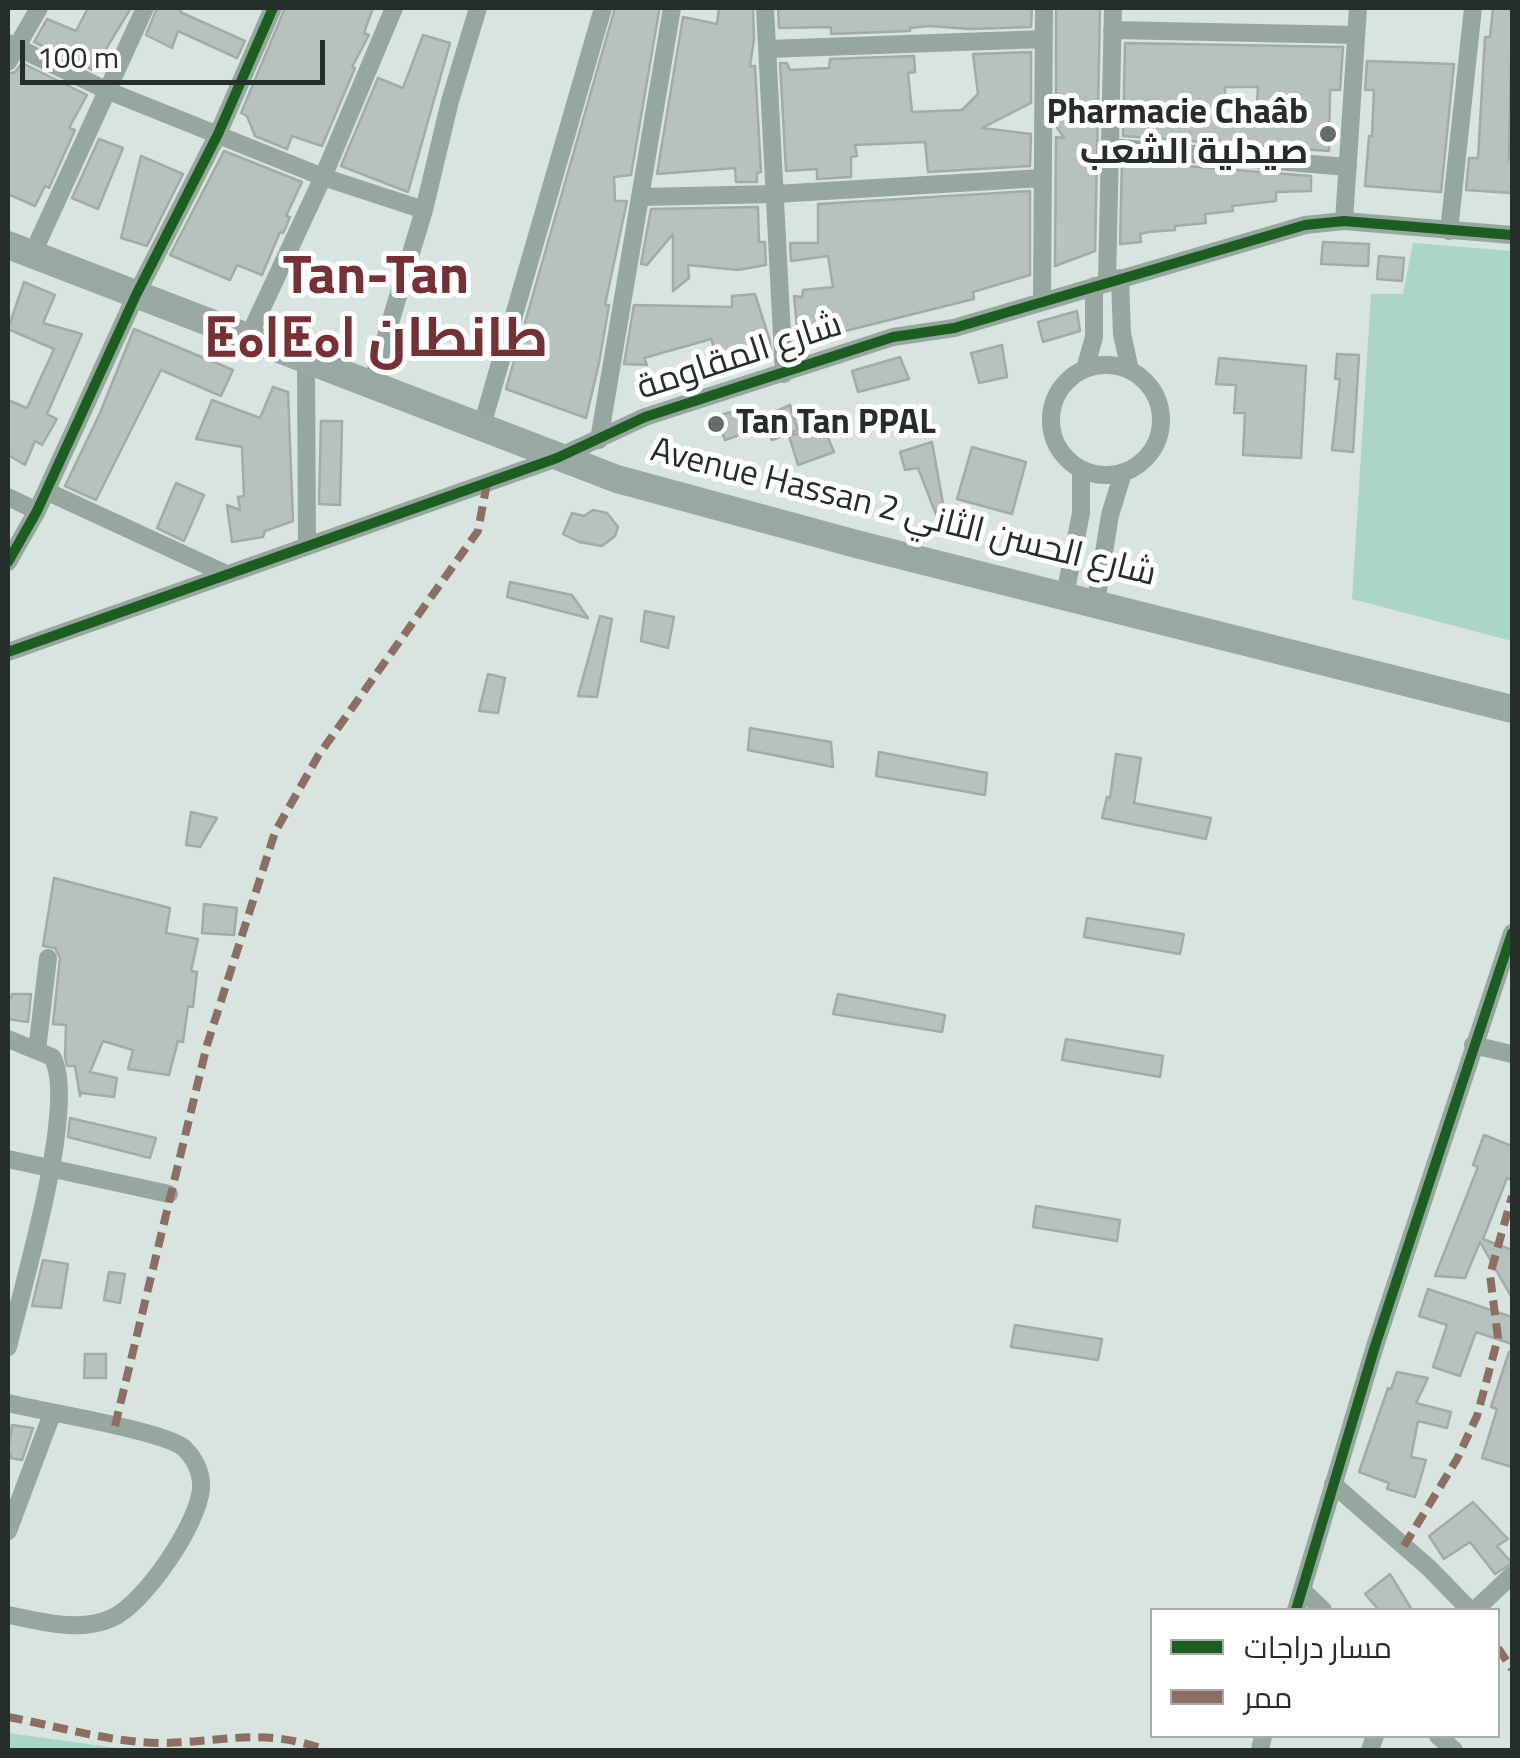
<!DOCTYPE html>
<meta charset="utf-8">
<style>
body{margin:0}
#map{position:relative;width:1520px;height:1758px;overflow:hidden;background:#d8e4de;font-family:"Titillium Web",Cairo,sans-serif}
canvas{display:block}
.frame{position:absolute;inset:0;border:10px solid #252e2a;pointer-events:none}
.legend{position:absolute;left:1150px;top:1608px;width:350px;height:130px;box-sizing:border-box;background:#fff;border:2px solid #a8abaa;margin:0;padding:12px 18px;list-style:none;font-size:30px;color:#252e2a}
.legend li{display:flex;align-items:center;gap:20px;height:50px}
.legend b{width:50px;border:2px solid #a8abaa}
.scale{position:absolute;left:20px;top:40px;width:305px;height:45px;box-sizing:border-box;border:5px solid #252e2a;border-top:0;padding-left:12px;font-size:30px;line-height:35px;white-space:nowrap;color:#252e2a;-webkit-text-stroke:8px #fff;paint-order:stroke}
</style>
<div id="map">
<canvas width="1520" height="1758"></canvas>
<div class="frame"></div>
<ul class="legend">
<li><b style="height:12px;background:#1b5e20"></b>مسار دراجات</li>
<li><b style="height:12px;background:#8d6e63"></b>ممر</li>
</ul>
<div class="scale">100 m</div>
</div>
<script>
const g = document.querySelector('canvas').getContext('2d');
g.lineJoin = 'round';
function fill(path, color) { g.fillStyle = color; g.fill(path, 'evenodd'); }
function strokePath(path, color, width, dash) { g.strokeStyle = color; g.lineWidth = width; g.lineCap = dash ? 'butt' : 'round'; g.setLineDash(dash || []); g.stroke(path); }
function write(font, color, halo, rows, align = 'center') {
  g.font = font + ' "Titillium Web",Cairo,"Noto Sans Tifinagh",sans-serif'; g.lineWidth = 10; g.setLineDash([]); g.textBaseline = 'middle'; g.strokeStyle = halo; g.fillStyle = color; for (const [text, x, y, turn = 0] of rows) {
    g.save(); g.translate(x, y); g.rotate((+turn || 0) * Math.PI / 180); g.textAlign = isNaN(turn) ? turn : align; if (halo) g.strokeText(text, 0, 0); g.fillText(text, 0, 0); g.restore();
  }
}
fill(new Path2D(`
 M1413 243 1512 251V641L1352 599 1371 294H1403Z
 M8 1733 132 1750H8Z`), '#abd5c4');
const building = new Path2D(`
 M88 8H131L93 70 34 42 47 19 76 31Z
 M157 8H182L180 12 245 41 237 58 178 31 172 48 146 35Z
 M285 8H373L364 33 369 35 352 67 355 68 322 146 292 136 287 149 255 136 247 116 241 113Z
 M615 8H659V11L631 175 614 177 615 201H627L605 305H609L599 363 586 418 506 389Z
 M719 8H753L754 39 750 66H755L761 172 757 173V182H736L735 168 657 174 683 17 717 24Z
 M778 8H1032L1031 27 970 29 929 26 910 28V31L831 34V27L779 28Z
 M1056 8H1100L1095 251 1055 266 1056 137 1064 138 1056 126Z
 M1493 8H1512L1509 160H1512V193L1466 190 1469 158H1478L1485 37H1490Z
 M423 35 450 43 408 192 341 166 378 78 403 88Z
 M1125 43 1343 47 1340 90H1330L1329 151 1123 136ZM1225 87H1258L1256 120 1224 118Z
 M1031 52V103L982 128 1031 134 1030 166 928 172 925 142 855 145 857 156 851 157V177L817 179V169L786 171 780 63H787L790 70 829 68 830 59 914 56 915 72 908 73 912 112 962 110 978 94 973 54Z
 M1367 61 1454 64 1441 192 1365 186 1369 136H1372L1374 90H1365Z
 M22 63 87 95 69 128 75 130 49 188 45 186 35 206 8 194V74L15 72Z
 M99 139 123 148 98 209 72 198Z
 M224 151 302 182 286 216 290 217 285 229 283 233 280 232 262 275 237 265 230 280 170 255Z
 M141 156 183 174 147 246 121 238Z
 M1122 161 1311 176V191L1276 192V201L1232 206 1233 211 1205 214 1206 223 1175 226V230L1148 232 1140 234 1141 242 1120 244Z
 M1030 191V275L973 292 974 299 829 335 830 339 799 347 794 296 802 297 803 290 833 287 828 256 791 261 790 243H818V204Z
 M758 207 759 242H765L766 265 738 270 688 265 689 278 673 291V234L647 265 641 264 651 209Z
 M1323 242 1369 244 1368 266 1321 264Z
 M1379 256 1404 258 1402 281 1377 279Z
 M24 282 55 295 43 323 82 334 47 414 57 419 42 445 35 441 25 465 8 455V400L27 408 54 349 8 329Z
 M755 294 770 341 771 359 723 370 711 339 644 358 647 365 624 364 634 305 732 307V296Z
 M1077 311 1080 331 1043 342 1038 322Z
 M134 329 233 370 221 396 161 370 96 500 65 486 100 413Z
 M1002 345 1007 377 979 383 971 353Z
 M1337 354 1359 355 1353 452 1332 450 1340 379H1335Z
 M900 357 909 379 858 392 852 371Z
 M1219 358 1306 366 1301 458 1243 455 1245 413H1234L1236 385 1216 384Z
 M273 387 288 392 293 521 265 531 263 537 232 542 227 505 240 510 238 497 244 496 242 447 196 439 212 400 260 418Z
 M790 405 798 430 772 440 761 418Z
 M748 408 756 429 725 440 716 416Z
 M321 421H342L340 505 319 504Z
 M823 426 834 452 798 465 789 436Z
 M932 442 945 515 937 517 918 468 905 470 900 452Z
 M972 447 1026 462 1012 514 957 499Z
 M176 483 204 495 184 541 157 528Z
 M593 510 607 513 618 527 615 536 602 546 579 542 563 534 572 513 584 516Z
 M510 582 572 595 588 618 507 597Z
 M645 611 674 617 668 648 641 641Z
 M600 616 612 619 597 697 578 696Z
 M488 674 505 678 498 713 479 711Z
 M750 728 831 742 833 767 748 750Z
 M879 752 987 773 985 795 876 776Z
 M1116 754 1141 758 1134 803 1211 818 1206 839 1102 818 1107 797 1110 798Z
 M191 812 217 818 200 847 186 845Z
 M54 878 170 908 166 933 198 939 191 971 197 972 193 1007 188 1006 183 1042 178 1041 169 1075 128 1069 133 1050 103 1041 90 1072 117 1078 114 1097 81 1093 80 1096 75 1066H67L65 1057 66 1025 53 1024 60 958 55 948 43 946Z
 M204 904 237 908 234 935 202 933Z
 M1087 918 1184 934 1180 954 1084 937Z
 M12 994H31L28 1022 8 1019V997L11 998Z
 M838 994 945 1015 942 1032 833 1014Z
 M1066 1039 1163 1056 1160 1077 1062 1060Z
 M70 1118 156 1138 150 1158 68 1137Z
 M1484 1135 1512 1146V1180L1507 1178 1483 1239 1512 1250V1298L1480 1242 1465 1278 1435 1276 1478 1167 1473 1165Z
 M1036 1206 1120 1220 1117 1241 1033 1227Z
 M43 1260 68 1264 61 1308 32 1306Z
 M109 1272 125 1274 120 1303 104 1300Z
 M1428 1289 1512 1317V1344L1476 1332 1460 1376 1433 1367 1447 1325 1419 1316Z
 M1015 1325 1102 1339 1098 1360 1011 1347Z
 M1509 1352H1512V1467L1482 1458 1497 1409 1491 1407Z
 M85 1354H106V1378H84Z
 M1397 1372 1428 1378 1416 1403 1451 1412 1447 1428 1418 1421 1411 1457 1426 1460 1415 1497 1387 1489 1389 1483 1359 1472 1388 1388 1391 1389Z
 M12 1425 33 1428 22 1460 10 1458 11 1454 8 1453Z
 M1473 1502 1508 1539 1497 1546 1512 1563 1495 1574 1470 1542 1444 1559 1429 1536Z
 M1390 1574 1412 1610H1379L1365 1594Z`);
fill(building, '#b8c2bd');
strokePath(building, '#a2aba7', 2.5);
strokePath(new Path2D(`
 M765 8 784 374
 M1112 30 1356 35
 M8 43 106 90 323 177 424 210
 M768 49 1044 39
 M8 62 39 8
 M1109 147 1348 167
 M642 197 775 194 1042 178
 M1344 221 1358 8
 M1449 231 1473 8
 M32 255 145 8
 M1120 278 1122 334 1130 370
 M1107 282 1113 8
 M1042 302 1044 8
 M248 338 323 177 394 8
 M306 361 307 546
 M1051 420a55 55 0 1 1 110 0a55 55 0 1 1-110 0Z
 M1085 369 1094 337V286
 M371 386 424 210 450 101 478 8
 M481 429 603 8
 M599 440 672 8
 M46 491 226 574
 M8 497 37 511
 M8 562 37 511 136 295 218 134 273 8
 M1065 595 1081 513V469
 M1096 602 1110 515 1123 473
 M8 652 557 458 645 417 893 337 954 328 1305 225 1344 221 1512 235
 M8 1039 52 1057C79 1102 21 1291 8 1347
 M1473 1045 1512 1054
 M37 1050 48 958
 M8 1159 169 1194
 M8 1403C40 1411 165 1431 184 1448 195 1459 202 1473 201 1489 198 1524 145 1603 112 1618 79 1633 41 1621 8 1615
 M1333 1484 1429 1568 1470 1610
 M8 1531 52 1414
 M1302 1590 1323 1610
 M1296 1610 1375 1346 1512 933
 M1475 1610 1512 1575
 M1438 1736 1454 1750
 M1260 1750 1263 1736
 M1370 1750 1375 1736`), '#95a79f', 18);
strokePath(new Path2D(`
 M8 245 617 479 860 545 1512 709`), '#97a9a2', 28);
strokePath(new Path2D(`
 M115 1426 207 1045 275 832 318 756 478 531 487 483
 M1404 1546 1457 1459 1477 1416 1498 1338 1490 1275 1512 1196
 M1498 1648 1512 1669
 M8 1717C57 1726 108 1742 159 1743 224 1743 259 1726 326 1750`), '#8d6e63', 8, [15, 8]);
strokePath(new Path2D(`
 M8 562 37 511 136 295 218 134 273 8
 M8 652 557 458 645 417 893 337 954 328 1305 225 1344 221 1512 235
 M1296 1610 1375 1346 1512 933`), '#1b5e20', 10);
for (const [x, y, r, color] of [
 [1328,134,10,"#646e69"],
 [716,424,10,"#646e69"]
]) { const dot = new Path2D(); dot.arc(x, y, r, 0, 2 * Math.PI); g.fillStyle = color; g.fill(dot); strokePath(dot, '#fff', 4); }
write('bold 35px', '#252e2a', '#fff', [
 ["Pharmacie Chaâb",1308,114],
 ["صيدلية الشعب",1308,154],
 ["Tan Tan PPAL",736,424,"left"]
], 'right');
write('35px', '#252e2a', '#fff', [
 ["شارع المقاومة",740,358,-18],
 ["Avenue Hassan 2 شارع الحسن الثاني",903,514,14]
]);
write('bold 55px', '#773035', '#fff', [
 ["Tan-Tan",376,280],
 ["ⵟⴰⵏⵟⴰⵏ طانطان",376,343]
]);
</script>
